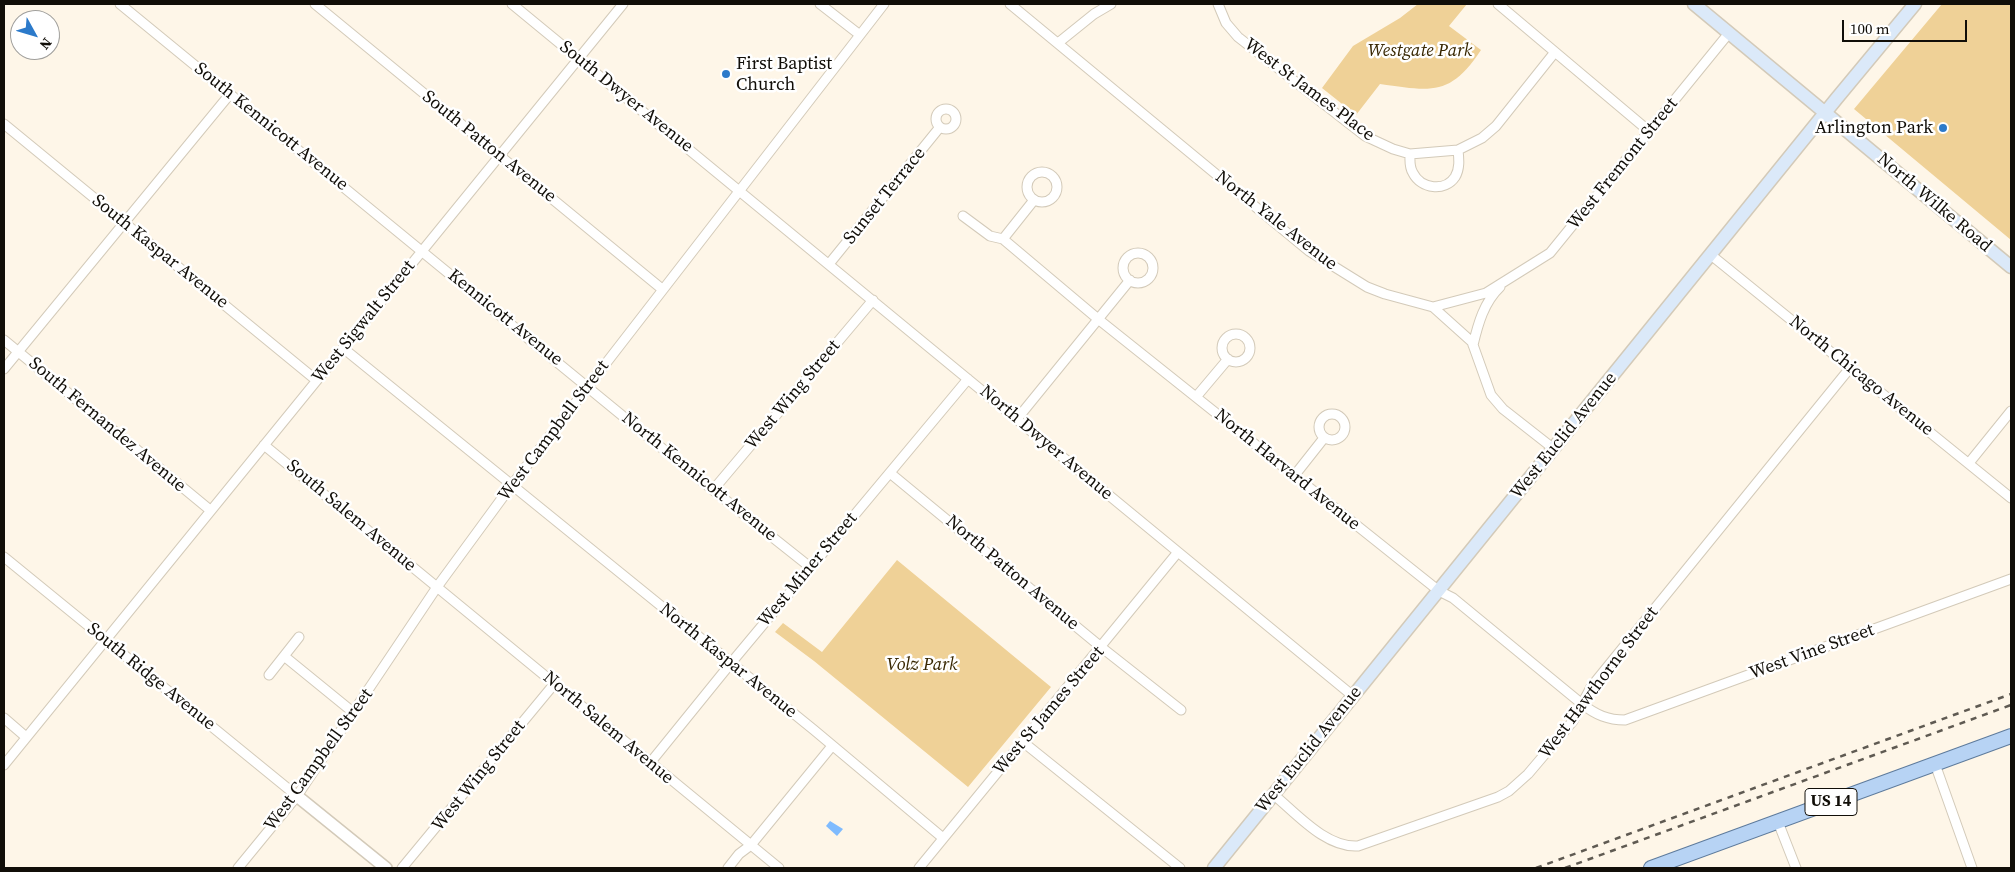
<!DOCTYPE html>
<style>
body{margin:0}
#map{position:relative;width:2015px;height:872px;overflow:hidden;background:#fef6e8;font-family:"Source Serif 4",serif}
canvas{display:block}
.frame{position:absolute;inset:0;border:5px solid #110e08;pointer-events:none}
.north{position:absolute;left:10px;top:10px;width:50px;height:50px;box-sizing:border-box;background:#fff;border:1px solid #a09f9c;border-radius:50%;rotate:129deg;font-size:14px;font-weight:700;line-height:20px;text-align:center;color:#110e08}
.north::after{content:'';display:block;margin:auto;width:18px;height:22px;background:#2c7aca;clip-path:polygon(50% 0,100% 100%,50% 72%,0 100%)}
.scale{position:absolute;left:1842px;top:20px;width:125px;height:22px;box-sizing:border-box;border:2px solid #110e08;border-top:0;padding-left:6px;font-size:15px;line-height:18px;white-space:nowrap;color:#110e08;-webkit-text-stroke:4px #fff;paint-order:stroke}
</style>
<div id="map">
<canvas width="2015" height="872"></canvas>
<div class="frame"></div>
<div class="north">N</div>
<div class="scale">100 m</div>
</div>
<script>
const g = document.querySelector('canvas').getContext('2d');
g.lineJoin = 'round';
function fill(path, color) { g.fillStyle = color; g.fill(path, 'evenodd'); }
function strokePath(path, color, width, dash) { g.strokeStyle = color; g.lineWidth = width; g.lineCap = dash ? 'butt' : 'round'; g.setLineDash(dash || []); g.stroke(path); }
function write(font, color, halo, rows, align = 'center') {
  g.font = font + ' "Source Serif 4",serif'; g.lineWidth = 5; g.setLineDash([]); g.textBaseline = 'middle'; g.strokeStyle = halo; g.fillStyle = color; for (const [text, x, y, turn = 0] of rows) {
    g.save(); g.translate(x, y); g.rotate((+turn || 0) * Math.PI / 180); g.textAlign = isNaN(turn) ? turn : align; if (halo) g.strokeText(text, 0, 0); g.fillText(text, 0, 0); g.restore();
  }
}
fill(new Path2D(`
 M1418 4H1467L1449 26 1481 50C1450 97 1431 91 1380 84L1356 115 1322 88 1353 46 1400 18Z
 M1942 4H2011V240L1854 109Z
 M897 560 1051 687 968 787 814 661 775 632 783 623 822 652Z`), '#efd197');
fill(new Path2D(`
 M830 821 843 829 837 836 826 826Z`), '#7fbbfe');
const minor = new Path2D(`
 M120 4 713 490 810 567
 M315 4 662 289
 M512 4 1353 696
 M820 4 860 35
 M1010 4 1309 251 1367 287 1385 294 1433 307 1472 342 1491 395 1503 409 1554 449
 M1218 4 1226 23 1238 37 1365 136 1393 149 1410 154 1458 150 1482 138 1496 126 1555 52
 M1498 4 1650 132
 M1058 43 1094 14 1111 4
 M936 119a10 10 0 1 1 20 0a10 10 0 1 1-20 0Z
 M4 124 316 380
 M1410 154C1410 160 1409 167 1413 173 1421 189 1445 192 1455 177 1460 169 1459 159 1458 150
 M1027 187a15 15 0 1 1 30 0a15 15 0 1 1-30 0Z
 M963 216 990 236 1003 239 1098 319 1439 591 1453 598 1582 704C1596 715 1608 720 1625 720L2011 579
 M1003 239 1034 200
 M1123 268a15 15 0 1 1 30 0a15 15 0 1 1-30 0Z
 M1711 255 2011 498
 M829 264 940 127
 M1433 307 1486 293 1550 253 1729 33
 M1222 348a14 14 0 1 1 28 0a14 14 0 1 1-28 0Z
 M4 340 210 510
 M1473 345C1478 324 1484 302 1500 287
 M343 348 814 730 943 838
 M4 369 230 94
 M1196 397 1228 359
 M1319 427a13 13 0 1 1 26 0a13 13 0 1 1-26 0Z
 M1017 419 1130 280
 M264 445 779 868
 M1969 463 2011 411
 M890 473 1101 647 1181 710
 M1294 476 1324 438
 M713 490 873 300
 M4 557 297 796
 M284 656 354 713
 M269 675 299 637
 M4 718 26 737
 M1023 742 1180 868
 M650 763 731 663 968 379
 M1935 764 1972 868
 M4 765 623 4
 M1274 795C1297 814 1326 848 1358 846L1498 797 1509 791 1528 774 1573 721 1591 687 1850 368
 M1778 822 1796 868
 M238 868 297 796 437 587 511 486 884 4
 M402 868 555 683
 M728 868 739 854 751 845 832 746
 M919 868 1178 552`);
const tertiary = new Path2D(`
 M297 796 386 868`);
const secondary = new Path2D(`
 M1694 4 2011 267
 M1214 868 1837 98 1915 4`);
const primary = new Path2D(`
 M1651 868 2011 736`);
strokePath(minor, '#d3cab9', 11);
strokePath(tertiary, '#d3cab9', 14);
strokePath(secondary, '#d3cab9', 15);
strokePath(primary, '#5e7b9c', 16);
strokePath(minor, '#fff', 9);
strokePath(tertiary, '#fff', 11);
strokePath(secondary, '#dbe9f9', 12);
strokePath(primary, '#b7d3f4', 14);
strokePath(new Path2D(`
 M1536 868 2011 694
 M1565 868 2011 705`), '#5f5a52', 2.5, [6, 6]);
for (const [x, y, r, color] of [
 [726,74,5,"#2c7aca"],
 [1943,128,5,"#2c7aca"]
]) { const dot = new Path2D(); dot.arc(x, y, r, 0, 2 * Math.PI); g.fillStyle = color; g.fill(dot); strokePath(dot, '#fff', 2); }
for (const [x, y, w] of [
 [1831,802,52]
]) { const box = new Path2D(); box.roundRect(x - w / 2, y - 13.5, w, 27, 4); g.fillStyle = '#fff'; g.fill(box); strokePath(box, '#110e08', 1); }
write('bold 16px', '#110e08', null, [
 ["US 14",1831,802]
]);
write('italic 18px', '#372600', '#fff', [
 ["Westgate Park",1420,51],
 ["Volz Park",922,665]
]);
write('18px', '#110e08', '#fff', [
 ["First Baptist",736,64],
 ["Church",736,85],
 ["Arlington Park",1933,128,"right"]
], 'left');
write('18px', '#110e08', '#fff', [
 ["West St James Place",1309,90,37],
 ["South Dwyer Avenue",626,97,39],
 ["South Kennicott Avenue",271,127,39],
 ["South Patton Avenue",489,147,39],
 ["West Fremont Street",1623,164,-51],
 ["Sunset Terrace",885,196,-51],
 ["North Wilke Road",1934,203,40],
 ["North Yale Avenue",1276,221,38],
 ["South Kaspar Avenue",160,252,39],
 ["Kennicott Avenue",505,318,39],
 ["West Sigwalt Street",364,322,-51],
 ["North Chicago Avenue",1861,376,39],
 ["West Wing Street",793,395,-50],
 ["South Fernandez Avenue",107,425,40],
 ["West Campbell Street",554,431,-53],
 ["West Euclid Avenue",1564,436,-51],
 ["North Dwyer Avenue",1046,443,40],
 ["North Harvard Avenue",1287,470,39],
 ["North Kennicott Avenue",699,477,39],
 ["South Salem Avenue",351,516,40],
 ["West Miner Street",808,570,-50],
 ["North Patton Avenue",1012,573,40],
 ["West Vine Street",1812,652,-20],
 ["North Kaspar Avenue",728,661,39],
 ["South Ridge Avenue",151,677,39],
 ["West Hawthorne Street",1599,683,-53],
 ["West St James Street",1049,711,-50],
 ["North Salem Avenue",608,728,40],
 ["West Euclid Avenue",1309,750,-51],
 ["West Campbell Street",319,760,-54],
 ["West Wing Street",479,776,-51]
]);
</script>
